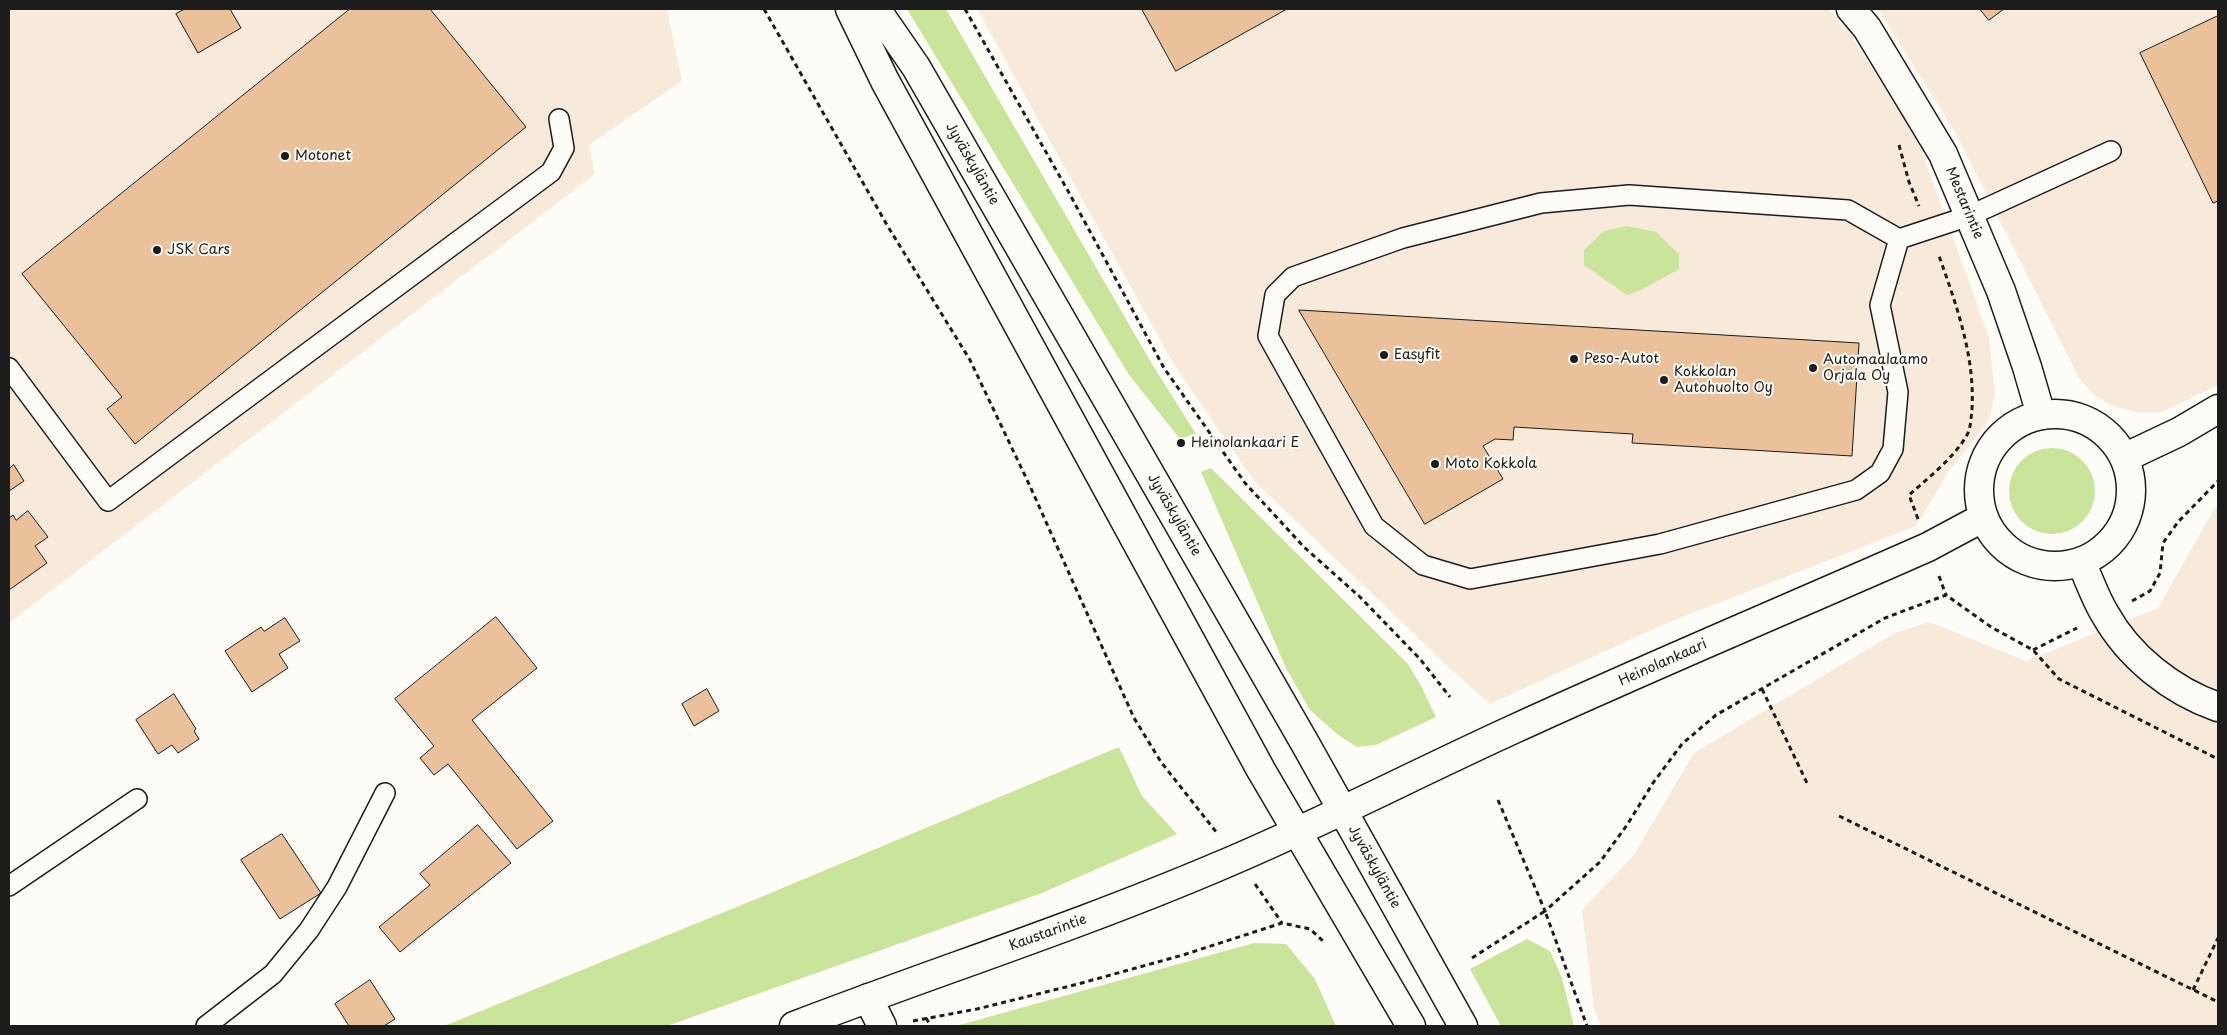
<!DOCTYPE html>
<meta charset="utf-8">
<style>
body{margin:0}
#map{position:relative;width:2227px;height:1035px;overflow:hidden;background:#fdfcf7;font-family:"Playpen Sans",sans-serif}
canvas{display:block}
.frame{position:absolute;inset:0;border:10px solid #1c1c1c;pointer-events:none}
</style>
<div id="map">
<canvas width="2227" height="1035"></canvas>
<div class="frame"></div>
</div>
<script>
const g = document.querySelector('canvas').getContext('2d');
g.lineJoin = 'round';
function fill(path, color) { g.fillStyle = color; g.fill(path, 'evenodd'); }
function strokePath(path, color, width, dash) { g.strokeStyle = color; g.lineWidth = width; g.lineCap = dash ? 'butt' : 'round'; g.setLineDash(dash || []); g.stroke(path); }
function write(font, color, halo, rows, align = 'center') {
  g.font = font + ' "Playpen Sans",sans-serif'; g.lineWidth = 4; g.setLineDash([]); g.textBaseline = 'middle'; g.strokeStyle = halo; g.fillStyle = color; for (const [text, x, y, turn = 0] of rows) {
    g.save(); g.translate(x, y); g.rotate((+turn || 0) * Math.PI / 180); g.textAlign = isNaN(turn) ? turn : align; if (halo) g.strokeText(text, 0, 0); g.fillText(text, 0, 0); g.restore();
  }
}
fill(new Path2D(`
 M9 9H667L682 81 589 145 595 174 9 623Z
 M977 9H1828L1848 31 1916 136 1989 337 1995 394 1989 420 1951 468 1916 526 1662 625 1490 704 1455 673 1254 481 1173 363Z
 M1878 9H2218V385L2162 412 2138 413 2111 405 2093 394 2079 378 1955 132Z
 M2218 505V1026H1601L1594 1008 1582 910 1633 856 1694 753 1895 633 1930 622 2026 661 2158 608 2214 509Z`), '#f7eadb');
fill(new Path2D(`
 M907 9H946L1152 364 1196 434 1180 439 1129 375Z
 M1627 226 1656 232 1679 254V269L1641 290 1627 295 1584 265V250L1604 231Z
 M2009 491a43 43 0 1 1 86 0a43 43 0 1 1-86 0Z
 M1211 468 1408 664 1420 684 1436 717 1376 745 1357 747 1337 734 1310 710 1286 668 1201 472Z
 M1119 747 1142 796 1177 834 1042 893 667 1026H444L749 902Z
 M1527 939 1550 951 1562 978 1574 1026H1501L1470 969Z
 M1254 943 1286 944 1315 979 1336 1026H956Z`), '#cae49b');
const building = new Path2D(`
 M185 9H230L241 28 198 53 176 14Z
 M350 9H430L526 127 135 444 107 409 122 397 22 274Z
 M1142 9H1287L1176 71Z
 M1980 9H2004L1989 20Z
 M2218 16V201L2213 203 2140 53Z
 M1299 310 1859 343 1852 456 1632 443 1633 434 1514 427 1513 440 1495 439 1483 446 1503 479 1425 524Z
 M14 465 24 481 9 491V469Z
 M28 511 48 537 35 546 47 563 9 590V518L13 515 16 520Z
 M496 617 537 668 472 720 553 821 517 849 448 764 434 775 420 758 434 746 395 699Z
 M285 618 300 641 279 654 288 668 252 692 225 651 261 627 264 631Z
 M707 689 719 711 694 726 682 704Z
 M174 694 196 729 194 731 199 739 178 753 172 745 158 754 136 720Z
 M478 825 511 863 400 952 379 927 430 885 420 874Z
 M282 834 321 893 280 919 241 860Z
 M370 980 395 1019 384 1026H349L335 1004Z`);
fill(building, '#eac19a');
strokePath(building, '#1c1c1c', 1);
const lane = new Path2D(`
 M1899 239 1880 305 1898 392 1893 449 1880 473 1856 490 1660 544 1470 579 1423 565 1374 526 1268 336 1275 295 1293 277 1403 238 1541 203 1629 195 1848 210 1899 239 1969 216 2111 151
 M9 368 108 501 551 172 564 148 559 119
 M9 886 137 799
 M206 1026 273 974 309 930 337 887 385 793`);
const street = new Path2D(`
 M1851 9 1867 28 1943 154 2001 291 2027 367 2041 415
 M2081 562C2089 579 2095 598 2105 614 2129 657 2172 691 2218 707
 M868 998 882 1026`);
const secondary = new Path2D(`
 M1979 490a76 76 0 1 1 152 0a76 76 0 1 1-152 0Z
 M2124 458 2179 432 2218 409
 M794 1026C935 972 1078 926 1217 867 1318 825 1415 774 1514 729 1651 666 1790 608 1928 547L1984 517`);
const highway = new Path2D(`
 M850 9 885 81 1261 770 1411 1026
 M876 9 916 67 1306 745 1463 1026`);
strokePath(lane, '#1c1c1c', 22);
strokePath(street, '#1c1c1c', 31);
strokePath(secondary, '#1c1c1c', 31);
strokePath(highway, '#1c1c1c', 31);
strokePath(new Path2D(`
 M764 9 887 225 970 360 1029 484 1134 718 1161 762 1217 833
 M965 9 1068 191 1164 368 1245 483 1304 547 1360 597 1420 659 1450 697
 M1899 145 1909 182 1919 206
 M1918 519 1909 495C1929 477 1953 459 1967 435 1971 428 1971 417 1972 409 1975 355 1956 304 1938 253
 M1939 576 1946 595
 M2132 601 2150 591 2160 573 2163 543 2178 522 2218 481
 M2033 650 2077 628
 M1762 689 1807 783
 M1498 800 1545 911 1600 862 1627 825 1653 783 1682 744 1716 715 1885 618 1946 595 1991 627 2033 650 2059 679 2218 759
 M1839 816 2218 1002
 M1255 884 1282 923
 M1472 958 1545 911 1587 1026
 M2193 990 2218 938
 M926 1018 931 1026
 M913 1021 977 1009 1078 984 1183 955 1282 923 1310 929 1323 941`), '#1c1c1c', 3, [5, 4]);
strokePath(lane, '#fdfcf7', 19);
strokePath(street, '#fdfcf7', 28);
strokePath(secondary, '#fdfcf7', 28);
strokePath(highway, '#fdfcf7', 28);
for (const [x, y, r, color] of [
 [285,156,5,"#1c1c1c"],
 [157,250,5,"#1c1c1c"],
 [1384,355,5,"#1c1c1c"],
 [1574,359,5,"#1c1c1c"],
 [1813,368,5,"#1c1c1c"],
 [1664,380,5,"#1c1c1c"],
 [1181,443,5,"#1c1c1c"],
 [1435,464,5,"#1c1c1c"]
]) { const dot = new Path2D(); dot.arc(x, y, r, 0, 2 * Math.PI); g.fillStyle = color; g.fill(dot); strokePath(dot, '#fdfcf7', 2); }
write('14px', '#1c1c1c', '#fdfcf7', [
 ["Motonet",295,156],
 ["JSK Cars",167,250],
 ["Easyfit",1394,355],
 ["Peso-Autot",1584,359],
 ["Automaalaamo",1823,360],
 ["Orjala Oy",1823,376],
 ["Kokkolan",1674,372],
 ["Autohuolto Oy",1674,388],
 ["Heinolankaari E",1191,443],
 ["Moto Kokkola",1445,464]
], 'left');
write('14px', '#1c1c1c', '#fdfcf7', [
 ["Jyväskyläntie",972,164,60],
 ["Mestarintie",1964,203,67],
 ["Jyväskyläntie",1174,515,60],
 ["Heinolankaari",1663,663,-24],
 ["Jyväskyläntie",1374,867,61],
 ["Kaustarintie",1048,933,-20]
]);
</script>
